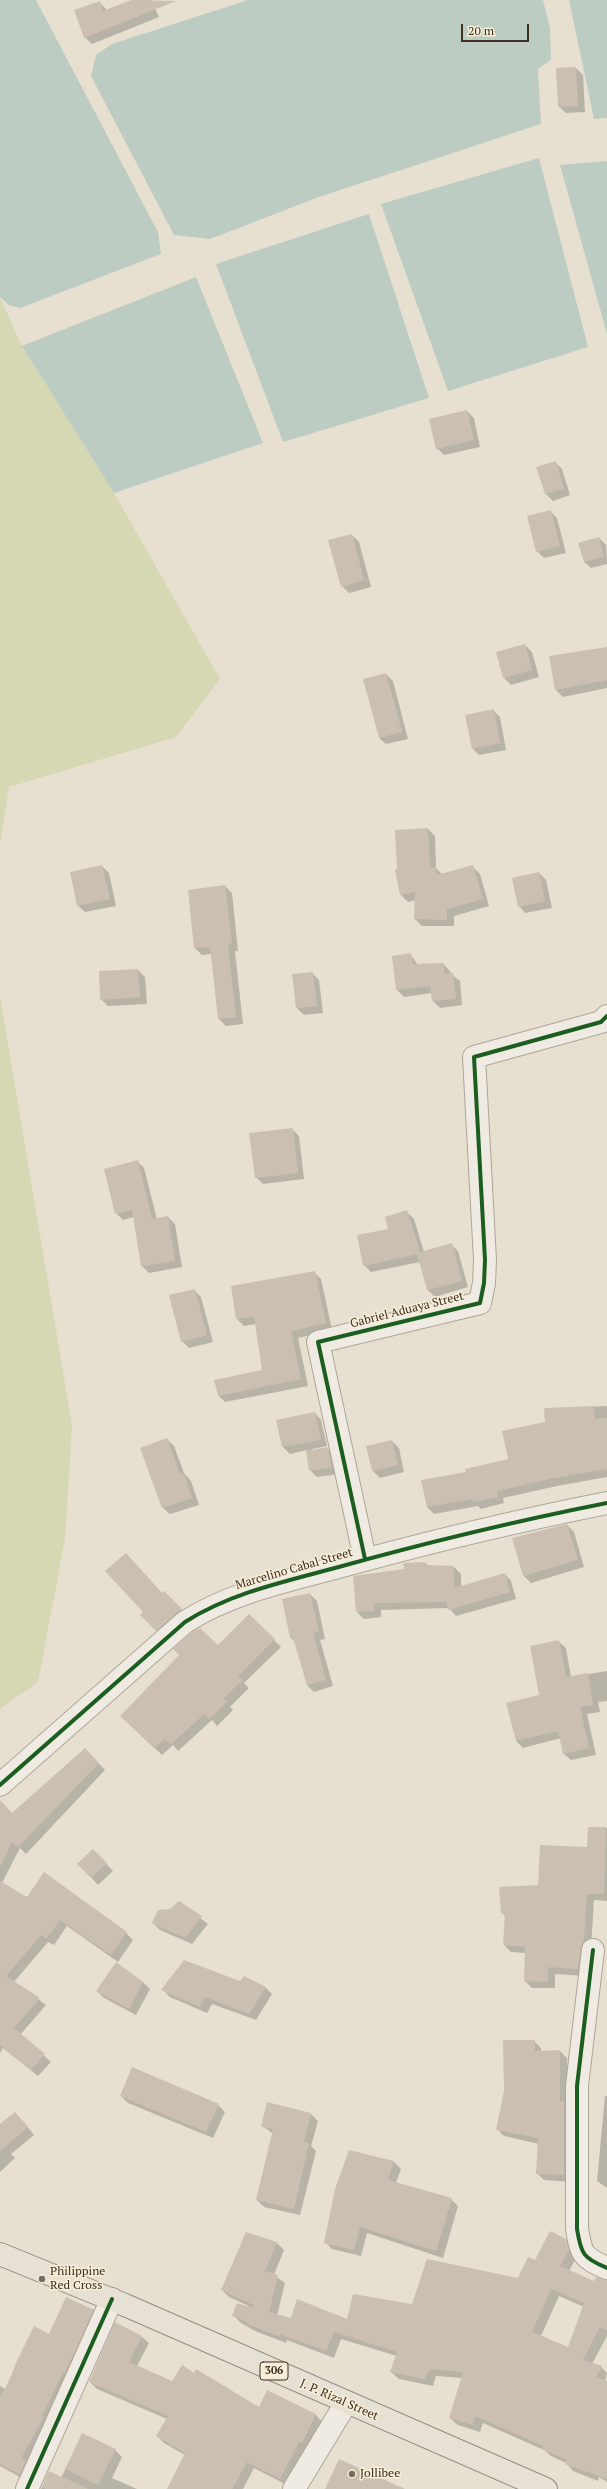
<!DOCTYPE html>
<style>
body{margin:0}
#map{position:relative;width:607px;height:2489px;overflow:hidden;background:#e7e0d1;font-family:"PT Serif",serif}
canvas{display:block}
.scale{position:absolute;left:461px;top:24px;width:68px;height:18px;box-sizing:border-box;border:2px solid #3d2e20;border-top:0;padding-left:5px;font-size:12px;line-height:14px;white-space:nowrap;color:#3d2e20;-webkit-text-stroke:3px #f7eed8;paint-order:stroke}
</style>
<div id="map">
<canvas width="607" height="2489"></canvas>
<div class="scale">20 m</div>
</div>
<script>
const g = document.querySelector('canvas').getContext('2d');
g.lineJoin = 'round';
function fill(path, color) { g.fillStyle = color; g.fill(path, 'evenodd'); }
function strokePath(path, color, width, dash) { g.strokeStyle = color; g.lineWidth = width; g.lineCap = dash ? 'butt' : 'round'; g.setLineDash(dash || []); g.stroke(path); }
function write(font, color, halo, rows, align = 'center') {
  g.font = font + ' "PT Serif",serif'; g.lineWidth = 3; g.setLineDash([]); g.textBaseline = 'middle'; g.strokeStyle = halo; g.fillStyle = color; for (const [text, x, y, turn = 0] of rows) {
    g.save(); g.translate(x, y); g.rotate((+turn || 0) * Math.PI / 180); g.textAlign = isNaN(turn) ? turn : align; if (halo) g.strokeText(text, 0, 0); g.fillText(text, 0, 0); g.restore();
  }
}
fill(new Path2D(`
 M0 298 22 346 114 493 220 679 176 737 9 787 0 844Z
 M0 996 72 1425 65 1539 38 1682 0 1709Z`), '#d6d7b3');
fill(new Path2D(`
 M0 0H36L158 232 161 254 20 308 9 305 0 297Z
 M248 0H543L550 28 551 60 538 69 541 124 319 197 210 239 174 235 91 76 96 55 112 44Z
 M569 0H607V118L594 119Z
 M539 158 588 347 448 391 381 204Z
 M607 161V334L560 165Z
 M369 214 429 398 283 442 216 264Z
 M196 277 263 443 114 493 22 346Z`), '#bcccc2');
fill(new Path2D(`
 M134 0H151L159 17 92 44 85 37 99 2 107 10Z
 M576 68 583 75 585 112 566 113 559 107Z
 M467 411 474 418 480 447 444 455 437 448Z
 M555 462 562 469 570 495 553 501 546 494 538 467Z
 M550 511 557 518 566 553 544 558 537 551Z
 M352 535 359 542 371 587 349 593 342 586Z
 M599 538 606 545 607 564 591 568 584 562Z
 M525 645 532 652 539 677 511 685 504 678Z
 M607 648V688L563 697 556 690Z
 M386 674 393 681 408 739 386 744 379 738Z
 M493 710 500 717 506 750 479 755 472 748Z
 M428 829 435 836 436 868 443 875 473 867 480 874 489 906 454 916V926H422L415 919 416 900 408 902 401 895Z
 M102 866 109 873 116 906 85 912 78 906Z
 M539 873 546 880 552 908 525 913 519 906Z
 M225 886 232 893 238 951H235L243 1024 226 1026 219 1019 212 954 202 955 195 948Z
 M411 955 418 965 443 964 450 971 451 974 460 981 462 1005 440 1008 433 1001 432 993 404 997 397 990 393 957Z
 M138 970 145 977 147 1004 108 1006 101 999Z
 M312 973 319 980 323 1013 304 1015 297 1008Z
 M292 1129 299 1136 304 1179 263 1184 256 1177Z
 M138 1162 144 1168 157 1219 168 1217 175 1224 182 1267 149 1273 142 1266 134 1217 123 1220 116 1213Z
 M407 1212 414 1219 424 1252 451 1244 458 1251 468 1287 435 1297 428 1290 420 1262 371 1272 364 1265 390 1230Z
 M314 1272 321 1279 332 1330 298 1338 308 1386 225 1402 218 1395 263 1370 256 1324 244 1326 237 1319Z
 M194 1290 201 1297 213 1342 189 1348 182 1341Z
 M607 1406V1477L557 1486 503 1498 504 1503 481 1509 478 1506 434 1514 427 1507 467 1473 510 1460 546 1422 545 1409Z
 M315 1413 321 1420 327 1446 312 1449 313 1451 328 1449 335 1456 339 1474 317 1477 310 1470 307 1450 290 1454 283 1447 278 1421Z
 M167 1439 174 1446 184 1473 191 1481 199 1505 170 1514 163 1508Z
 M392 1441 399 1448 404 1472 380 1478 373 1471Z
 M567 1525 574 1532 584 1567 531 1583 524 1576 514 1539Z
 M425 1563 428 1566 454 1567 461 1574V1587L505 1574 511 1581 516 1599 456 1616 449 1608 381 1610V1617L364 1619 357 1612 405 1569Z
 M164 1593 188 1617 163 1637 141 1615Z
 M310 1594 317 1601 325 1639 320 1640 333 1686 314 1692 307 1685 296 1643 291 1638Z
 M249 1615 281 1647 244 1683 249 1688 230 1707 233 1710 217 1726 212 1720 178 1751 173 1745 162 1755 121 1716 180 1655 218 1646Z
 M559 1642 566 1648 571 1677 607 1671V1701L598 1702 600 1712 587 1714 596 1755 571 1760 564 1754 561 1738 523 1748 516 1741 540 1696Z
 M85 1749 105 1770 26 1854 20 1848 2 1883 27 1898 126 1933 133 1940 118 1962 67 1926 54 1945 48 1942 14 1982 46 2005 20 2035 51 2062 38 2076 3 2048 0 2053V1802L12 1814Z
 M589 1828H607V1901L594 1900 591 1949 585 1976 555 1974V1988H532L525 1981 526 1953 511 1952 504 1945 506 1917 502 1913 500 1888 539 1886 588 1848Z
 M93 1850 113 1871 98 1885 79 1864Z
 M179 1902 208 1924 192 1944 160 1930 153 1923Z
 M143 1982 150 1989 136 2015 104 1998 97 1991Z
 M241 1982 265 1987 272 1994 256 2020 212 2004 207 2013 170 1997 163 1990Z
 M534 2041 541 2048V2052L560 2051 567 2058 571 2182 544 2180 537 2173 539 2144 504 2136 497 2129Z
 M121 2096 218 2105 225 2112 213 2138 128 2103Z
 M605 2096H607V2188L597 2181Z
 M311 2114 318 2121 311 2146 316 2151 300 2215 264 2207 257 2200 273 2134 263 2126Z
 M22 2120 34 2135 11 2154 15 2158 0 2172V2125Z
 M349 2151 394 2162 401 2169 396 2183 451 2199 458 2206 443 2258 367 2233 361 2256 332 2249 325 2242Z
 M246 2233 277 2243 284 2250 274 2275 285 2283 277 2316 291 2320 348 2321 518 2280 535 2261 565 2240 573 2247 576 2258 569 2271 594 2282 607 2283V2336L592 2364 601 2367 607 2373 605 2381 607 2382V2482L599 2477 598 2481 573 2471 566 2463 551 2456 544 2450 483 2423 480 2432 458 2425 450 2418 462 2378 436 2376 433 2386 399 2379 391 2372 397 2356 341 2339 334 2358 287 2340 286 2343 255 2331 241 2323 234 2316 249 2306 229 2297 222 2290ZM559 2296 584 2307 569 2348 541 2336Z
 M93 2310 100 2318 27 2481 0 2466V2386L5 2389 34 2327 50 2335Z
 M142 2337 149 2343 137 2366 173 2382 194 2374 260 2409 316 2415 322 2422 287 2485 254 2468 243 2489H169L185 2455 164 2443 157 2436 167 2419 97 2389 90 2382Z
 M83 2434 115 2450 122 2457 112 2478 137 2489H41L49 2472 61 2478Z`), '#0003');
fill(new Path2D(`
 M131 0 176 1 84 38 74 10 100 1 103 11Z
 M576 67 578 106 558 107 556 68Z
 M467 410 474 440 436 449 429 419Z
 M556 461 564 489 545 494 536 467Z
 M551 510 560 546 536 552 527 516Z
 M352 534 364 580 341 587 328 540Z
 M599 537 604 557 584 562 578 543Z
 M525 644 532 670 503 678 496 652Z
 M607 647V680L555 690 549 656Z
 M386 673 402 732 379 738 363 679Z
 M494 709 500 743 472 749 465 715Z
 M428 828 430 868 436 867 437 875 473 865 483 899 447 909V920L414 919 415 892 400 895 395 870 397 869 395 830Z
 M102 865 110 899 77 906 70 872Z
 M539 872 545 901 518 907 512 878Z
 M225 885 232 944 228 945 236 1017 218 1019 210 947 194 948 188 890Z
 M411 953 413 964 444 963V974L453 973 456 999 432 1001 430 986 396 990 392 956Z
 M138 969 140 997 100 1000 99 971Z
 M313 972 317 1006 296 1008 292 974Z
 M293 1128 298 1173 255 1178 249 1133Z
 M138 1160 152 1219 168 1216 175 1261 141 1266 132 1210 115 1214 104 1169Z
 M407 1210 420 1252 452 1243 462 1281 427 1290 417 1254 363 1266 357 1235 388 1229 385 1217Z
 M315 1271 326 1323 291 1331 301 1379 218 1396 214 1380 262 1370 254 1317 236 1319 231 1286Z
 M195 1289 207 1335 181 1342 169 1295Z
 M594 1406 595 1419 607 1418V1469L549 1479 497 1491 498 1497 473 1502 472 1499 427 1507 421 1480 466 1472 465 1469 508 1459 502 1431 545 1422 544 1408Z
 M315 1412 321 1440 282 1447 276 1420Z
 M167 1438 180 1474 184 1473 192 1498 162 1508 140 1448Z
 M392 1440 398 1465 372 1471 366 1446Z
 M328 1447 332 1467 309 1471 306 1451Z
 M567 1524 578 1560 523 1576 512 1538Z
 M126 1553 162 1593 164 1591 182 1609 156 1631 140 1615 143 1612 105 1571Z
 M425 1562V1565L454 1566V1588L505 1573 510 1592 448 1610 446 1602 374 1603 375 1611 356 1612 353 1576 404 1569 403 1563Z
 M310 1593 319 1632 313 1633 326 1680 307 1685 293 1638H290L282 1599Z
 M249 1614 275 1639 238 1676 243 1680 223 1699 227 1702 209 1719 204 1714 171 1744 165 1739 154 1748 120 1716 179 1655 173 1649 192 1632 200 1628 218 1645Z
 M559 1640 566 1677 588 1673 593 1705 580 1707 589 1748 563 1754 558 1731 516 1741 506 1703 539 1695 530 1646Z
 M85 1748 99 1763 18 1847 12 1842 0 1867V1800L12 1813Z
 M588 1827H606L604 1894H587L584 1941 581 1949 578 1969 548 1967V1982L524 1981 525 1947 503 1945 505 1913H501L499 1887 538 1885 540 1845 587 1847Z
 M93 1849 107 1863 91 1878 77 1864Z
 M44 1872 127 1932 111 1955 60 1920 46 1939 41 1935 6 1976 40 1998 14 2028 45 2054 31 2070 0 2045V1881L27 1897Z
 M179 1901 202 1916 185 1938 152 1923 158 1910 170 1909Z
 M184 1960 240 1981 244 1976 266 1987 249 2014 205 1997 200 2007 161 1990Z
 M116 1962 143 1982 129 2009 96 1991Z
 M503 2040H535V2051L560 2050V2101H564V2175L536 2174 538 2138 496 2130 504 2091Z
 M132 2067 219 2104 206 2132 120 2096Z
 M267 2102 311 2113 304 2142 309 2143 294 2209 256 2200 273 2129 261 2127Z
 M15 2112 28 2127 0 2151V2124Z
 M349 2150 394 2161 388 2180 452 2198 436 2251 360 2227 354 2250 324 2243 335 2189Z
 M550 2231 566 2239 569 2250 560 2266 594 2281 596 2277 607 2280V2330L600 2327 583 2360 602 2366 596 2377 607 2381V2479L565 2464 567 2460 542 2449 543 2446 475 2416 473 2425 449 2418 463 2372 429 2369 425 2379 390 2372 397 2352 334 2332 326 2351 280 2334 279 2336 247 2324 248 2322 232 2316 237 2303 253 2308 254 2305 221 2290 246 2232 277 2242 263 2276 267 2271 278 2275 269 2312 291 2318 297 2299 347 2319 353 2294 412 2304 427 2259 518 2278 528 2257 535 2260ZM551 2289 584 2303 568 2347 532 2332Z
 M66 2297 94 2310 65 2373 63 2372 42 2416 44 2417 21 2458 26 2460 20 2475 0 2464V2397L16 2368 14 2367 34 2326 49 2334Z
 M115 2322 142 2336 129 2362 172 2381 182 2365 194 2373 196 2369 259 2407 267 2390 316 2414 302 2443 299 2442 280 2479 247 2462 232 2489H167L185 2453 156 2436 168 2416 89 2382Z
 M82 2433 116 2449 98 2485 65 2469Z
 M339 2459 405 2489H325Z
 M49 2471 88 2489H46L42 2487Z`), '#cbbfb2');
const street = new Path2D(`
 M365 1559 318 1342 480 1303 484 1283 485 1260 474 1057 601 1022 607 1016
 M0 1785 185 1622C231 1593 283 1582 335 1568 425 1543 516 1521 607 1503
 M593 1950 577 2086V2229C581 2254 583 2258 607 2268
 M27 2489 112 2299
 M294 2489 346 2403`);
const primary = new Path2D(`
 M0 2254 125 2305 546 2489`);
strokePath(street, '#ada599', 24);
strokePath(primary, '#928b80', 24);
strokePath(street, '#efebe3', 22);
strokePath(primary, '#e6e1d4', 22);
strokePath(new Path2D(`
 M365 1559 318 1342 480 1303 484 1283 485 1260 474 1057 601 1022 607 1016
 M0 1785 185 1622C231 1593 283 1582 335 1568 425 1543 516 1521 607 1503
 M593 1950 577 2086V2229C581 2254 583 2258 607 2268
 M27 2489 112 2299`), '#1b5e20', 4);
for (const [x, y, r, color] of [
 [42,2279,4,"#786c5e"],
 [352,2474,4,"#786c5e"]
]) { const dot = new Path2D(); dot.arc(x, y, r, 0, 2 * Math.PI); g.fillStyle = color; g.fill(dot); strokePath(dot, '#f7eed8', 1.5); }
for (const [x, y, w] of [
 [274,2371,28]
]) { const box = new Path2D(); box.roundRect(x - w / 2, y - 9, w, 18, 3); g.fillStyle = '#f7eed8'; g.fill(box); strokePath(box, '#3d2e20', 1); }
write('bold 11px', '#3d2e20', null, [
 ["306",274,2371]
]);
write('12px', '#3d2e20', '#f7eed8', [
 ["Gabriel Aduaya Street",407,1310,-14],
 ["Marcelino Cabal Street",294,1569,-16],
 ["J. P. Rizal Street",339,2400,24]
]);
write('12px', '#3d2e20', '#f7eed8', [
 ["Philippine",50,2272],
 ["Red Cross",50,2286],
 ["Jollibee",360,2474]
], 'left');
</script>
